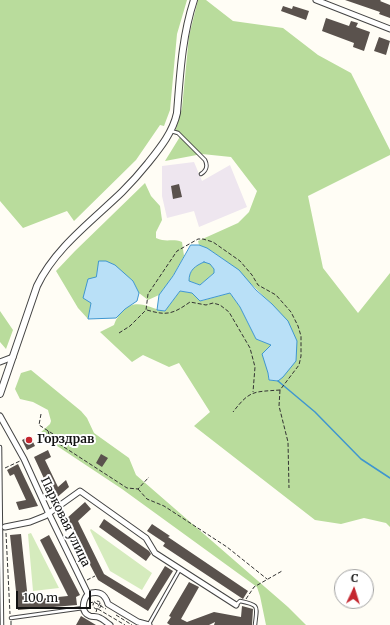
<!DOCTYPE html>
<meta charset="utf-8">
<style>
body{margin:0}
#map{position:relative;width:390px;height:625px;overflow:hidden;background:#fffdf5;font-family:Merriweather,serif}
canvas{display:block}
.north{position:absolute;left:334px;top:569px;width:40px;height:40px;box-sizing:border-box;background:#fff;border:1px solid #a0a0a0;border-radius:50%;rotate:4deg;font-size:11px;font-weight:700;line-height:16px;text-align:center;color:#111}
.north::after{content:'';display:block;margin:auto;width:14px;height:18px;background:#c4262e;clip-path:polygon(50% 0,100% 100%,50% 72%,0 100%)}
.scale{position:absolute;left:16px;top:591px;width:75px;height:18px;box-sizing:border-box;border:2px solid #111;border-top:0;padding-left:5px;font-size:12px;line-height:14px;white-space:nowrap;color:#111;-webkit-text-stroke:3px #fff;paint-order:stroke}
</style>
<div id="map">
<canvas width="390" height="625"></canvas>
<div class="north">С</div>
<div class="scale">100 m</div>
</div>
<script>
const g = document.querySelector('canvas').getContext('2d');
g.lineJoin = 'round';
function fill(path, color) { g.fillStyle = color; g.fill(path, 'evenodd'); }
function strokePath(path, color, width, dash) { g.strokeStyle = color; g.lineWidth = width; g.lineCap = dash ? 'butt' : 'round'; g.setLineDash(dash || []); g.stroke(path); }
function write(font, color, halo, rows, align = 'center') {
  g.font = font + ' Merriweather,serif'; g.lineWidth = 4; g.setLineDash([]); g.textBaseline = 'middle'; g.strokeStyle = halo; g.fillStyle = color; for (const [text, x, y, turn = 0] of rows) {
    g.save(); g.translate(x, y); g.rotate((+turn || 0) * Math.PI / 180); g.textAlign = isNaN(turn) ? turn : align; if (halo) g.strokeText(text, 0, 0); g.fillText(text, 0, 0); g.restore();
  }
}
fill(new Path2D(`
 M194 162 202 181 230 165 247 207 199 227 194 211 167 218 162 196V166Z`), '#eee6ef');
fill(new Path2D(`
 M91 529 152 573 142 590 110 571 90 530Z
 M31 533 59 588 33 591 28 534Z`), '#d5ebbd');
fill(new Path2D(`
 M0 0H187L177 34 170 110 164 126 160 125 136 160 74 221 67 211 23 228 0 201Z
 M198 0H206L233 21 283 28 318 55 351 73 390 150V155L308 196 323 268 358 313 390 273V527L386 523 364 518 341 524 315 520 194 426 210 412 179 363 169 367 143 355 132 362 100 332 114 325C116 319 118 316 123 311 137 297 149 309 165 311L180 291 192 293 201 301 230 293 240 307 256 339 272 345 268 373 269 380 278 381 272 304C253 286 223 254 199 245L198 241 238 223 249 212 257 191 231 157 202 154 165 161 181 135 175 132 182 108 189 36Z
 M145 183 151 196 160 206 162 220 156 232V238C167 243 172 238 182 242L184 256 173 276 159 295 148 300 139 293 133 281 124 274 91 303 88 319 78 308 56 271 75 251Z
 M204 262 210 263 214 269V273L200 285 189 281C189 270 195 266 204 262Z
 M0 311 13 330 6 349 0 342Z
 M31 370 81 411 87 418 94 433 129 458 136 475 288 607 306 625H266L260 596 257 587 122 489 39 434 50 424 51 421 48 410 33 402 20 399 15 389 21 373Z`), '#b9dc9c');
const water = new Path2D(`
 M191 245H199L207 248 239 270 256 290 272 304 288 321 297 341 296 361 283 377 278 381 269 380 268 373 262 354 271 345 256 339 240 307 230 293 200 301 192 293 180 291 165 311 157 310 159 295 173 276ZM204 262 210 264 214 269V273L200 285 189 281C189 270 195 266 204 262Z
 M99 261H106L115 265 133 281 139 293 137 301 125 309 116 318 88 319 91 303 83 298 88 279 96 277Z`);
fill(water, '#b9e0f7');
strokePath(water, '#3f96cf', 1);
strokePath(new Path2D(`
 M278 381 315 412 361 459 390 478`), '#3f96cf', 1.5);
fill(new Path2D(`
 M345 0H381L380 1 390 5V18L379 14 380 12Z
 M283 6 292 9 293 6 309 11 306 20 281 11Z
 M326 18 349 26 351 21 358 23 356 27 370 32 364 51 353 47 354 43 322 31Z
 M379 37 390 41 386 55 374 51Z
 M179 184 182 197 173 199 171 186Z
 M30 436 35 446 27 450 22 440Z
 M48 450 51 457 45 460 58 487 66 480 69 487 54 500 34 457Z
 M101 454 108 458 102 467 96 463Z
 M18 464 38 506 19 510 16 502 26 500 14 474 10 476 7 470Z
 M85 502 91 509 78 521 104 574 145 599 165 566 173 571 148 611 98 580 66 519Z
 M104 519 149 551 151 554 146 561 99 527Z
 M152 524 170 536 168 537 248 591 243 599 163 546 165 543 147 531Z
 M21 534 28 600 68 596 40 540 49 535 80 595 76 597 77 605 18 610 10 535Z
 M189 582 199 587 181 619 187 622 214 612 241 617 242 606 253 609 252 625H214L215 622 209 625H170L167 623 171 617 169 616Z
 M81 616 96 625H76Z`), '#5a524d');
const service = new Path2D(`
 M171 131 178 133 205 160C208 166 206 171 201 174
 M0 447 2 625
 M236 605 240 601C260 605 257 606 255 625
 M11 618 83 608
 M149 624 180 569`);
const minor = new Path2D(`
 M316 0 390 29
 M0 362 13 357
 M0 416 24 459 49 514 88 594
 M5 527 30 522 45 516 80 491 146 538 155 553 236 605
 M88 594C99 590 105 594 108 604L138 622 149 625
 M88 594C83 600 80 612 90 616 93 617 97 616 100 618 103 619 107 623 110 625`);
const tertiary = new Path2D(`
 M0 394 37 286C55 248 92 221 122 192 131 183 140 173 148 163 160 148 173 132 177 113 180 75 182 36 194 0`);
strokePath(service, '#444', 4.5);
strokePath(minor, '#444', 7);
strokePath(tertiary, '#444', 8);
strokePath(new Path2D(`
 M147 310C167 316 173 314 190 302L206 305 213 303 220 305 229 312 250 348 255 367 253 392
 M119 333 130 326 146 310 148 294 177 251 198 239H203L213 242 240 261 252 275 258 285 276 295 291 312 298 326 301 336V356L299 365 280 390C253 392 250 390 233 412
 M280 390 279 406 288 442 289 488
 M41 414 39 425 53 434
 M48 431 50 438 127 488 138 489 149 477
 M5 468 20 461
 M138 489 147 499 164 506 227 547 267 579
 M6 533 10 614
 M87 580 95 576
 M246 599 254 587 282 571
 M93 605a4 4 0 1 1 8 0a4 4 0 1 1-8 0Z
 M89 603 94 602 106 609
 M98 609 125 625
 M96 612 97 609 100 603
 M116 615 132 625
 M11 621V625`), '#333', 1, [4, 2]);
strokePath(service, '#fff', 2.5);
strokePath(minor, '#fff', 5);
strokePath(tertiary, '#fff', 6);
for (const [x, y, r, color] of [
 [29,440,4,"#c4262e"]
]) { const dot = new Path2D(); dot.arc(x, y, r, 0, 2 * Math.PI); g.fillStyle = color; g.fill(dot); strokePath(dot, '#fff', 1.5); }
write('bold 12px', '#111', '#fff', [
 ["Горздрав",37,440]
], 'left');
write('12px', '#111', '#fff', [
 ["Парковая улица",65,522,64]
]);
</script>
